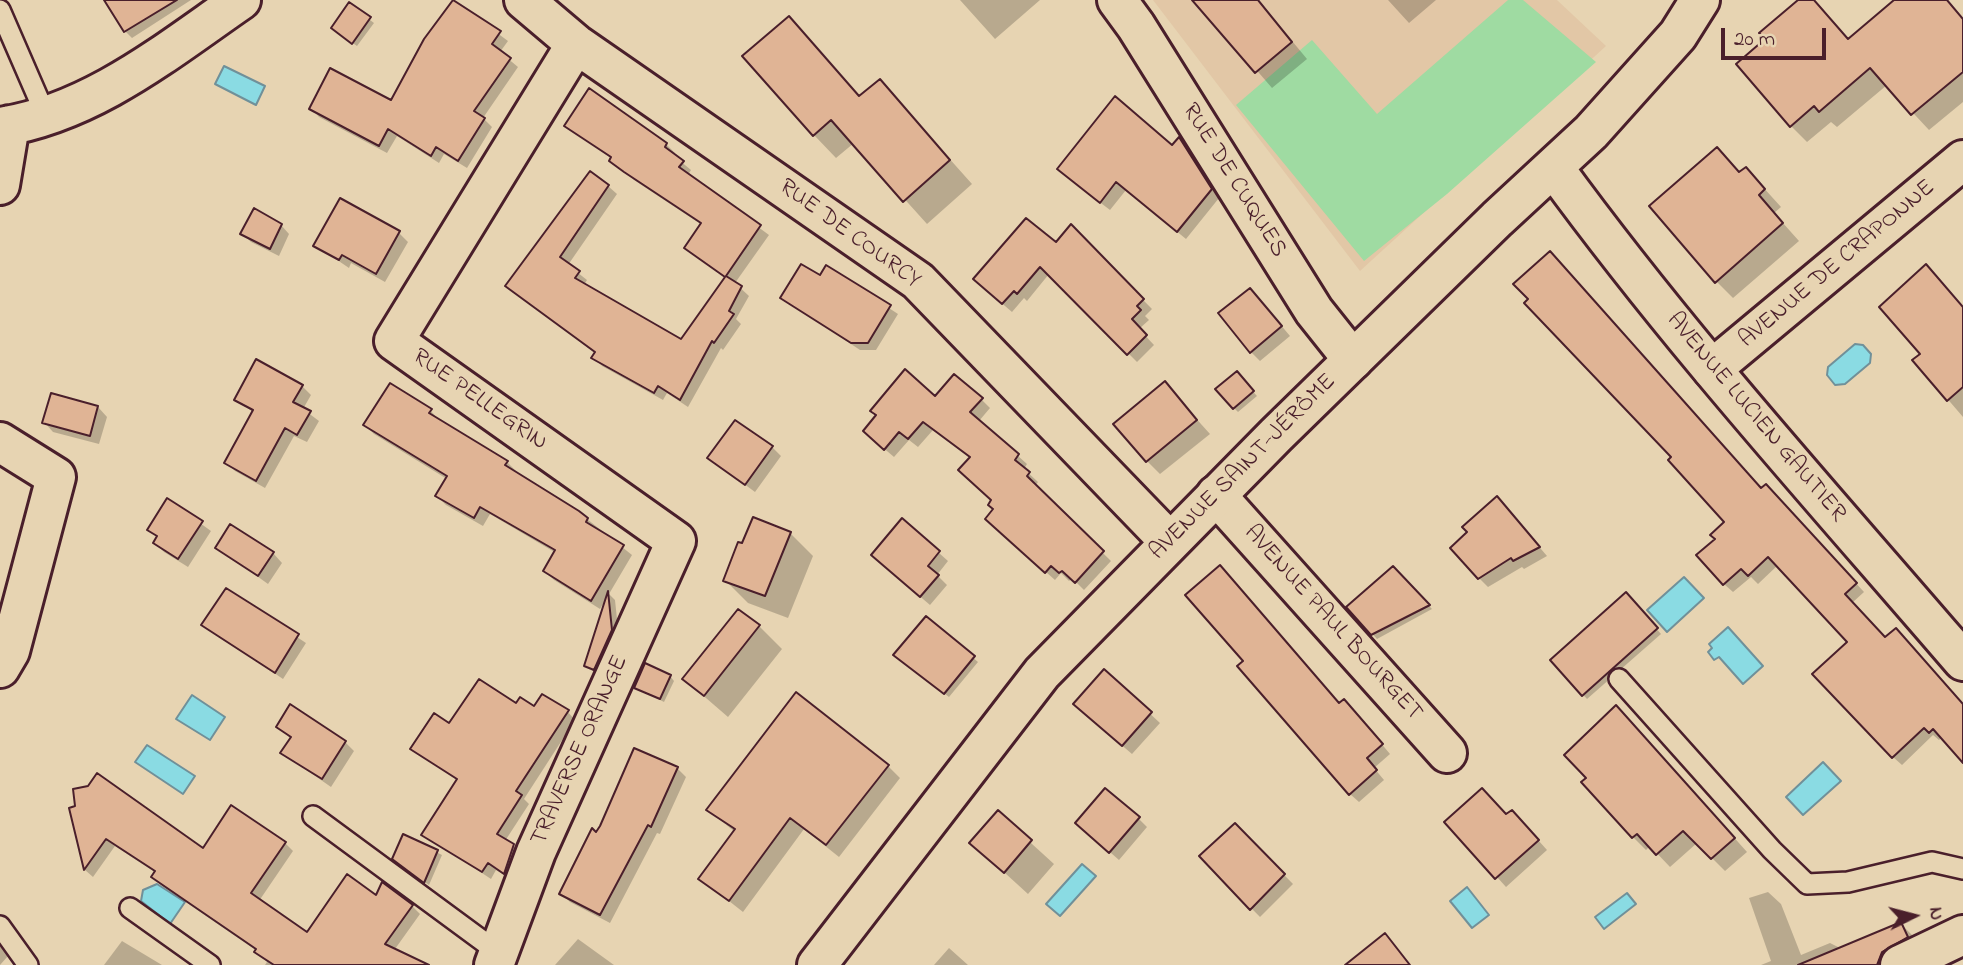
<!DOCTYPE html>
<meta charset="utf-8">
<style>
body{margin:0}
#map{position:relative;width:1963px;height:965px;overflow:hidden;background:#e7d4b2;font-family:"Indie Flower",sans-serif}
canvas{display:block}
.north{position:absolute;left:1879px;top:881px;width:70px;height:70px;-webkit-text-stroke:5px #e7d4b2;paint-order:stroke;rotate:84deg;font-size:19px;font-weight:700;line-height:28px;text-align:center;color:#4a1f2b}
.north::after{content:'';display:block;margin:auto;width:24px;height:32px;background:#4a1f2b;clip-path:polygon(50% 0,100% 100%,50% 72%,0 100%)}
.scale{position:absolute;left:1721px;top:28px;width:105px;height:32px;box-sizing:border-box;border:4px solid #4a1f2b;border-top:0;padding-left:9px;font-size:21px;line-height:24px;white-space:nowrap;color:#4a1f2b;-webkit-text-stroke:5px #e7d4b2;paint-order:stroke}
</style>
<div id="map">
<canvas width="1963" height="965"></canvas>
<div class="north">N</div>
<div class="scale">20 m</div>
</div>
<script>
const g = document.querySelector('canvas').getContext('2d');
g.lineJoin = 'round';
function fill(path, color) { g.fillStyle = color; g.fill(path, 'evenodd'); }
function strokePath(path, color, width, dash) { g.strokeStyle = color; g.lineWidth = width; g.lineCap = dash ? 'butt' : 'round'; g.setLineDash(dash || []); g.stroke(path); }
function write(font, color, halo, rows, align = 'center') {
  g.font = font + ' "Indie Flower",sans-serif'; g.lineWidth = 7; g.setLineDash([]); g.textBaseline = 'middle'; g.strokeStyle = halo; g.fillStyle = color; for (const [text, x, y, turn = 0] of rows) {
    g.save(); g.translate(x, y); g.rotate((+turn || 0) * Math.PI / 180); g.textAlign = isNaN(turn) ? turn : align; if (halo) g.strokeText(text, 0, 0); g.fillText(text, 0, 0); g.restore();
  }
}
fill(new Path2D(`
 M1153 0H1557L1606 46 1360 271Z`), '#e2c7a6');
fill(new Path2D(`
 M1508 0H1523L1596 62 1447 194 1364 261 1236 105 1312 40 1377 114Z`), '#9fdba2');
const water = new Path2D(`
 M224 66 265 86 256 105 215 84Z
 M1855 344 1863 345 1871 354 1870 363 1845 384 1835 385 1827 375 1828 367Z
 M1684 577 1704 598 1667 632 1647 610Z
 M1728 627 1763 666 1743 684 1719 657 1714 660 1708 652 1712 648 1709 644Z
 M192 695 225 717 210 740 176 719Z
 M147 745 195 776 183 794 135 762Z
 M1823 762 1841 781 1803 815 1786 797Z
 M1082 864 1096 876 1060 916 1046 904Z
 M157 884 185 902 170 924 141 901 143 890Z
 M1467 887 1489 915 1472 928 1450 901Z
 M1627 893 1636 904 1604 929 1595 917Z`);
fill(water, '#8adbe3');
strokePath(water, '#709099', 2);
fill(new Path2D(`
 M118 0H191L132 38 125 31Z
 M960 0H1040L995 39Z
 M1196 0H1258L1307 59 1272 88Z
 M1388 0H1436L1409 23Z
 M1801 0H1813L1849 41 1897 0H1947L1963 19V102L1929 130 1887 85 1837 127 1831 122 1807 142 1791 126 1767 40Z
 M454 1 508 41 500 52 518 67 483 118 492 127 467 168 444 154 439 163 397 136 387 153 319 117 311 108 392 103Z
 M349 4 374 23 357 46 337 32Z
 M789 18 861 97 880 81 972 184 927 224 854 143 836 158 814 135Z
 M566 126 666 144 675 153 673 155 691 170 688 175 769 235 735 283 749 296 736 319 741 324 723 350 721 348 688 407 667 393 663 400 602 366 594 357 596 354 507 285 608 186 617 194 568 265 587 280 584 285 682 342 726 278 686 248 702 225 634 180 612 159Z
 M1180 139 1219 198 1186 239 1126 190 1110 210 1068 178 1173 148Z
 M1717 149 1740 173 1746 169 1762 186 1781 207 1774 213 1799 241 1733 298 1716 281Z
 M281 225 289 234 279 256 251 242 242 233Z
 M1071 227 1152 309 1145 316 1149 320 1139 329 1154 345 1137 362 1049 274 1027 301 1024 298 1012 312 984 288 1056 244Z
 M399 233 408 242 385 282 351 263 349 268 315 245Z
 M827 267 898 314 876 350H860L782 298 821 277Z
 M1259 299 1290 336 1260 361 1251 352Z
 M1963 306V417L1914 360Z
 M1237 374 1257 396 1238 412 1234 408Z
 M1165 384 1210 434 1160 474 1147 461Z
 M302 386 311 395 303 409 319 421 307 442 294 436 265 488 235 471 226 462 254 413 236 399Z
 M935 398 981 399 990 408 979 421 1027 464 1024 469 1038 482 1035 486 1111 561 1084 590 1072 578 1069 581 1061 573 1055 580 996 528 993 501 971 459 933 430 918 447 909 440 894 457 874 440Z
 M98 407 107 417 99 444 53 432 44 422Z
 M430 410 439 420 507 462 516 471 514 473 587 519 632 555 609 594 615 600 619 638 601 677 586 666 605 601 600 609 554 580 545 571 556 553 490 514 483 526 446 505 437 496 447 479 374 434 365 425Z
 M772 447 781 456 755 492 709 458Z
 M1762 490 1775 495 1864 592 1852 603 1886 639 1963 705V761L1942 737 1939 740 1933 735 1902 765 1893 757 1849 642 1778 565 1758 584 1751 577 1733 592 1724 584 1717 539Z
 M168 500 211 531 188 567 164 552 155 543 158 538 149 529Z
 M1506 508 1547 556 1524 569 1522 567 1488 587 1479 578Z
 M902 520 948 561 937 575 947 585 930 605 882 564Z
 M790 533 813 556 788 618 748 603 725 580Z
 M218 548 273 553 282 563 268 584Z
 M1393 569 1432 609 1377 639 1348 607Z
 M226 590 306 643 283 679 203 625Z
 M1626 594 1661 634 1587 699 1552 661Z
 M926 618 978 662 949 697 900 659Z
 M759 626 782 649 728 717 684 679Z
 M1104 671 1160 723 1132 754 1084 713Z
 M670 676 674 681 664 702 636 688Z
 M1340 705 1353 710 1390 754 1374 768 1384 780 1359 802 1350 794Z
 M516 706 567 711 575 720 524 799 529 804 505 841 521 854 512 880 496 870 491 879 423 834 458 781 412 749 449 725Z
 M1629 720 1747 852 1725 871 1697 843 1670 867 1650 846 1646 850 1633 837Z
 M278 727 345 742 354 751 331 787 282 753 291 739Z
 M888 766 900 778 839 857 804 829 743 912 701 879 735 832 708 810Z
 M677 768 686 777 660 834 657 833 610 923 570 902 561 893 597 834Z
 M71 809 203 850 285 843 293 851 259 901 307 934 377 898 412 906 420 914 395 949 425 965H265L267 962 257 951 161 885 153 877 156 873 115 846 93 877 85 870Z
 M998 813 1054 864 1028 894 972 843Z
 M1507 816 1521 821 1547 850 1506 887 1497 877Z
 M1138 818 1147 827 1119 860 1087 832Z
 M1235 825 1293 884 1260 917 1201 857Z
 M404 836 442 855 429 885 398 863Z
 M1768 892 1781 904 1801 955 1830 943 1840 948 1901 924 1914 937 1920 950 1895 965H1761L1771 961 1749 898Z
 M578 939 614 965H555Z
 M122 941 162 965H104Z
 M0 946 8 956 0 965Z
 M949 948 968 965H934Z`), '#0003');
const building = new Path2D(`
 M104 0H177L124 32Z
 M453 0 501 31 492 44 511 58 474 111 485 118 458 161 436 147 431 156 388 129 379 146 309 109 330 68 391 100 424 39Z
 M1192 0H1258L1292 42 1255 73Z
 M1798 0H1814L1848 39 1894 0H1947L1963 19V72L1911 115 1870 68 1819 112 1814 106 1790 127 1736 64 1765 39 1759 33Z
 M349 2 371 17 352 44 331 28Z
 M789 16 859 96 880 79 950 160 903 202 831 120 813 136 742 56Z
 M589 88 667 143 665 147 684 161 679 167 761 225 726 276 742 286 729 311 734 314 714 343 712 341 680 400 658 386 654 393 591 358 595 352 505 286 590 171 609 185 560 257 580 271 575 278 681 339 725 277 684 248 701 223 624 172 609 161 611 157 564 126Z
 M1115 96 1172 145 1179 137 1212 189 1177 232 1116 182 1100 203 1057 169Z
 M1717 147 1739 172 1746 167 1765 189 1759 195 1783 223 1715 283 1649 206Z
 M340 198 400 231 376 274 342 255 339 260 313 246Z
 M254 208 282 224 270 249 240 234Z
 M1026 218 1056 242 1071 224 1144 299 1137 306 1141 310 1132 319 1147 335 1127 355 1040 267 1017 294 1014 291 1002 304 973 279Z
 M1550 251 1761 488 1766 484 1857 583 1845 594 1885 637 1896 628 1963 704V763L1933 729 1929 733 1924 728 1892 758 1812 674 1847 642 1768 557 1748 576 1741 569 1723 585 1696 555 1715 539 1710 535 1724 522 1668 460 1671 457 1524 303 1528 299 1513 284Z
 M801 264 820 275 826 265 891 305 868 343H851L780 298Z
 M1926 264 1963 307V387L1947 401 1912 360 1920 354 1879 307Z
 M1250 288 1282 326 1250 353 1218 313Z
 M256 359 303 385 293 402 311 411 297 435 285 428 256 481 224 463 253 410 234 400Z
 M905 369 935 396 954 374 983 398 970 412 1019 454 1015 460 1030 472 1027 476 1104 551 1075 583 1062 571 1059 573 1051 566 1045 573 985 519 993 509 988 505 991 500 958 470 970 457 923 422 908 439 899 432 884 450 863 431 876 415 870 411Z
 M1237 371 1254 391 1233 409 1215 389Z
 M1165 381 1197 420 1146 462 1113 424Z
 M390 383 432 409 429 413 508 461 505 465 579 511 588 518 586 522 624 545 591 601 543 571 555 550 480 507 474 518 435 496 447 476 363 425Z
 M51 393 98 406 90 436 42 423Z
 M735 420 773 446 745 485 707 458Z
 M1497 496 1540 547 1513 561 1511 558 1478 579 1450 548 1467 532 1462 527Z
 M167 498 203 521 178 559 153 543 157 536 147 530Z
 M753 517 791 532 765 596 723 581 738 542 742 543Z
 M902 518 940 551 928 566 939 575 920 597 871 555Z
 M230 524 274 552 258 576 215 548Z
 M1220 565 1339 703 1344 699 1383 744 1367 758 1377 770 1349 795 1237 666 1243 661 1185 595Z
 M1393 566 1430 605 1371 635 1346 607Z
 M226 588 299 634 275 673 201 625Z
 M608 591 612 630 594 670 584 666Z
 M1626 592 1658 628 1582 696 1550 660Z
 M738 609 760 625 704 696 682 679Z
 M926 616 975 656 944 694 893 655Z
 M645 663 671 675 660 699 634 688Z
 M1104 669 1152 712 1122 746 1073 704Z
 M479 679 516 703 520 697 534 706 542 694 569 710 516 791 522 795 497 834 514 844 504 874 488 863 482 872 421 835 457 779 410 749 434 713 449 723Z
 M796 692 889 765 826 845 790 818 729 901 698 879 735 829 706 810Z
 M290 704 346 741 322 779 280 753 291 737 276 727Z
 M1616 705 1735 838 1711 859 1683 831 1656 855 1637 834 1632 838 1581 782 1586 778 1564 755Z
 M634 748 678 767 651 827 648 825 600 915 559 894 592 828 596 832 600 826Z
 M97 773 203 848 231 805 286 842 251 893 307 932 347 874 376 895 382 882 413 905 385 944 429 965H274L254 952 256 949 151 877 155 871 106 839 84 870 69 808 75 806 73 789 88 786Z
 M1105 788 1140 817 1109 853 1075 823Z
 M1482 788 1506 814 1512 810 1539 840 1495 879 1444 822Z
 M998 810 1032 840 1004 873 969 843Z
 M1235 823 1285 874 1250 910 1199 856Z
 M403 834 438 850 424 883 392 859Z
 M1901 922 1908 937 1882 952 1877 965H1798Z
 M1385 933 1410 965H1345Z`);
fill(building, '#e0b495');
strokePath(building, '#4a1f2b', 2);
const lane = new Path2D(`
 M0 10 46 116
 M1619 679 1772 850 1807 884 1848 882 1932 862 1963 869
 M313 816 499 953
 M130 908 210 965
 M0 926 28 965`);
const street = new Path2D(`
 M524 0 576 44 918 281 1169 541
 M1117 0 1136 26 1314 311 1353 360
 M0 127C92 113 167 51 241 0
 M0 185 10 125
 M1712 369 1963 160
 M0 442 56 477 10 651 0 668
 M1216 495 1447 753
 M494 965 536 852 676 541 394 341 576 44
 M1900 965 1963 935`);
const secondary = new Path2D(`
 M1554 168C1680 341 1824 499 1963 661
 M817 965 1042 673 1276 435 1497 219 1591 132 1678 35 1700 0`);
strokePath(lane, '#4a1f2b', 24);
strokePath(street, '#4a1f2b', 44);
strokePath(secondary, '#4a1f2b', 44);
strokePath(lane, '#e7d4b2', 19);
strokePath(street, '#e7d4b2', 38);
strokePath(secondary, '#e7d4b2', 38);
write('24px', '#4a1f2b', '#e7d4b2', [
 ["RUE DE CUQUES",1233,181,58],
 ["RUE DE COURCY",849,235,36],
 ["AVENUE DE CRAPONNE",1838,265,-40],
 ["RUE PELLEGRIN",479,401,35],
 ["AVENUE LUCIEN GAUTIER",1755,418,50],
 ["AVENUE SAINT-JÉRÔME",1244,468,-45],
 ["AVENUE PAUL BOURGET",1332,624,48],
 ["TRAVERSE ORANGE",581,751,-66]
]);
</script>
